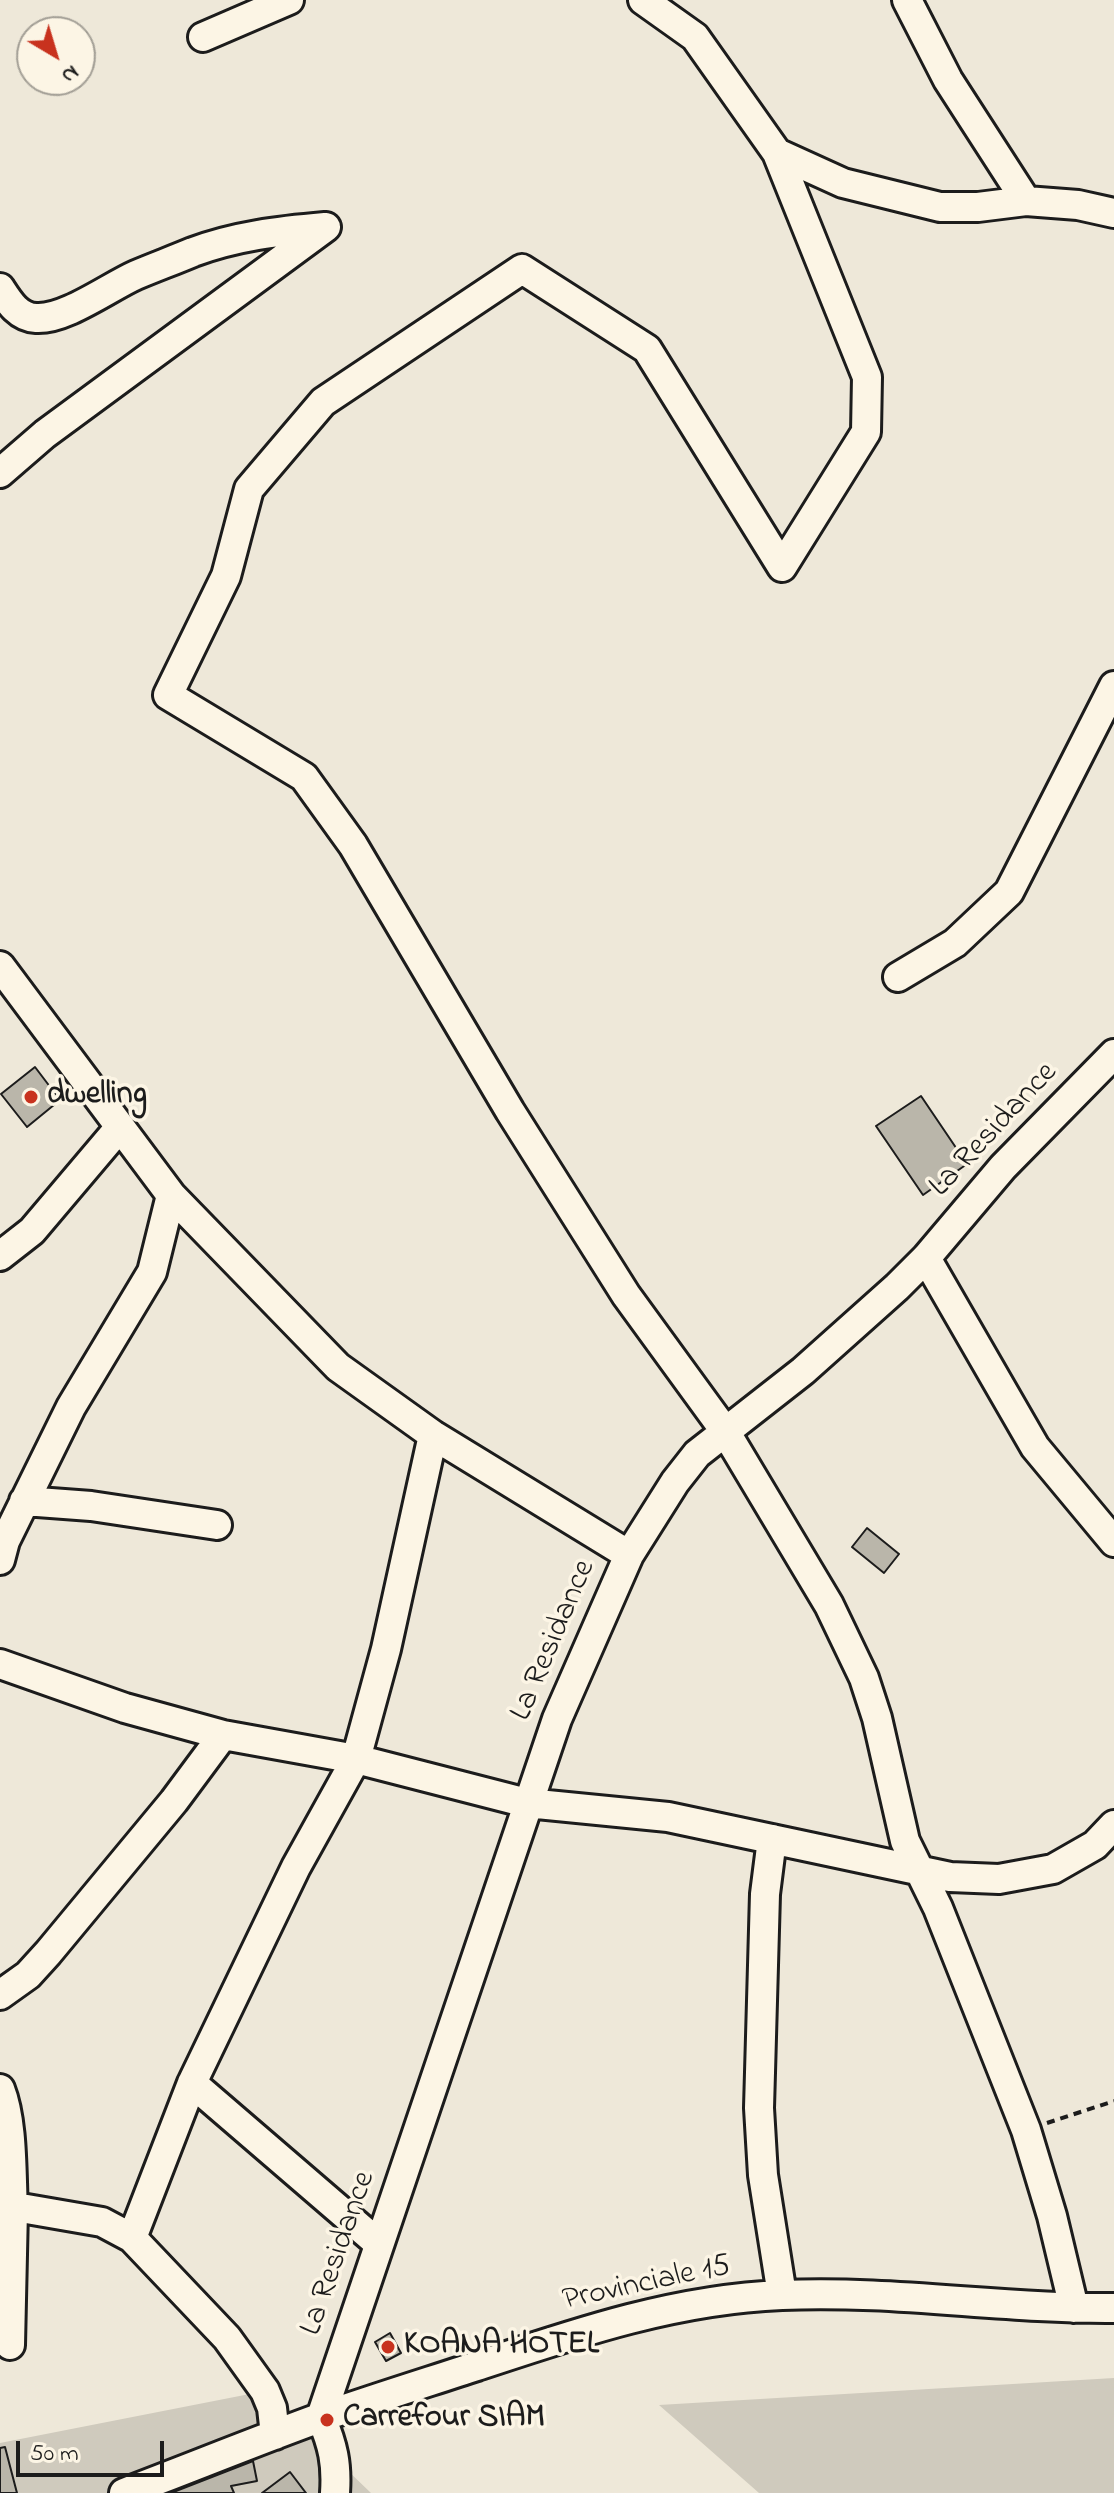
<!DOCTYPE html>
<style>
body{margin:0}
#map{position:relative;width:1114px;height:2493px;overflow:hidden;background:#eee8d9;font-family:"Indie Flower",sans-serif}
canvas{display:block}
.north{position:absolute;left:16px;top:16px;width:80px;height:80px;box-sizing:border-box;background:#fcf5e5;border:2px solid #a29e95;border-radius:50%;rotate:142deg;font-size:22px;font-weight:700;line-height:32px;text-align:center;color:#1c1c1c}
.north::after{content:'';display:block;margin:auto;width:28px;height:36px;background:#c8321e;clip-path:polygon(50% 0,100% 100%,50% 72%,0 100%)}
.scale{position:absolute;left:16px;top:2441px;width:148px;height:36px;box-sizing:border-box;border:4px solid #1c1c1c;border-top:0;padding-left:10px;font-size:24px;line-height:28px;white-space:nowrap;color:#1c1c1c;-webkit-text-stroke:6px #fcf5e5;paint-order:stroke}
</style>
<div id="map">
<canvas width="1114" height="2493"></canvas>
<div class="north">N</div>
<div class="scale">50 m</div>
</div>
<script>
const g = document.querySelector('canvas').getContext('2d');
g.lineJoin = 'round';
function fill(path, color) { g.fillStyle = color; g.fill(path, 'evenodd'); }
function strokePath(path, color, width, dash) { g.strokeStyle = color; g.lineWidth = width; g.lineCap = dash ? 'butt' : 'round'; g.setLineDash(dash || []); g.stroke(path); }
function write(font, color, halo, rows, align = 'center') {
  g.font = font + ' "Indie Flower",sans-serif'; g.lineWidth = 7; g.setLineDash([]); g.textBaseline = 'middle'; g.strokeStyle = halo; g.fillStyle = color; for (const [text, x, y, turn = 0] of rows) {
    g.save(); g.translate(x, y); g.rotate((+turn || 0) * Math.PI / 180); g.textAlign = isNaN(turn) ? turn : align; if (halo) g.strokeText(text, 0, 0); g.fillText(text, 0, 0); g.restore();
  }
}
fill(new Path2D(`
 M1114 2378V2493H759L659 2405Z
 M265 2391 371 2493H0V2443Z`), '#cfcabd');
const building = new Path2D(`
 M35 1067 60 1100 27 1127 1 1094Z
 M921 1096 967 1164 923 1195 876 1126Z
 M867 1528 899 1554 884 1573 852 1547Z
 M390 2333 401 2353 386 2361 375 2342Z
 M5 2447 17 2493H0V2448Z
 M253 2461 257 2481 231 2486 234 2493H171Z
 M290 2472 306 2493H262Z`);
fill(building, '#bab6aa');
strokePath(building, '#1c1c1c', 2);
const minor = new Path2D(`
 M643 0 695 37 777 153 867 377 866 432 782 567 647 349 522 269 323 402 249 489 226 576 168 695 304 777 353 845 510 1111 626 1295 725 1431 829 1605 864 1678 877 1718 905 1841 938 1908 1026 2130 1052 2216 1074 2308
 M907 0 948 80 1026 201
 M203 37 289 0
 M777 153 843 183 940 207H978L1026 201 1078 205 1114 213
 M0 288C9 302 18 317 36 318 65 320 109 287 136 275 155 267 174 260 193 252 236 236 279 231 325 227
 M0 473 45 434 326 227
 M0 966 171 1195 338 1367 433 1435 629 1555
 M898 977 955 943 1009 892 1114 686
 M0 1256 32 1231 120 1127
 M926 1258 1035 1447 1114 1542
 M24 1501 91 1506 217 1525
 M0 1560 5 1541 71 1407 152 1272 171 1195
 M0 1664 125 1708 223 1735 356 1759 527 1803 668 1817 950 1877 999 1879 1053 1869 1095 1845 1114 1825
 M772 1839 765 1894 759 2108 763 2175 782 2295
 M0 1995 28 1975 48 1953 174 1801 223 1735
 M192 2083 379 2244
 M0 2089C13 2122 11 2173 13 2209L21 2208 102 2222 132 2238 227 2338 265 2391 272 2408 275 2435
 M132 2238 192 2083 296 1867 356 1759 386 1649 433 1435
 M10 2345 13 2209
 M124 2493C190 2468 256 2441 322 2417 373 2399 425 2383 477 2366 576 2333 676 2299 782 2295 893 2290 1003 2309 1114 2308
 M335 2493C337 2463 333 2446 321 2417L557 1719 629 1555 675 1482 697 1454 803 1371 897 1287 926 1258 1003 1167 1114 1054`);
strokePath(minor, '#1c1c1c', 34);
strokePath(new Path2D(`
 M1047 2123 1114 2101`), '#1c1c1c', 4, [8, 6]);
strokePath(minor, '#fcf5e5', 28);
for (const [x, y, r, color] of [
 [31,1097,8,"#c8321e"],
 [388,2347,8,"#c8321e"],
 [327,2420,8,"#c8321e"]
]) { const dot = new Path2D(); dot.arc(x, y, r, 0, 2 * Math.PI); g.fillStyle = color; g.fill(dot); strokePath(dot, '#fcf5e5', 3); }
write('bold 32px', '#1c1c1c', '#fcf5e5', [
 ["dwelling",47,1097],
 ["KOANA HOTEL",404,2347],
 ["Carrefour SIAM",343,2420]
], 'left');
write('32px', '#1c1c1c', '#fcf5e5', [
 ["La Residance",995,1131,-47],
 ["La Residance",555,1641,-67],
 ["La Residance",340,2254,-71],
 ["Provinciale 15",647,2285,-12]
]);
</script>
